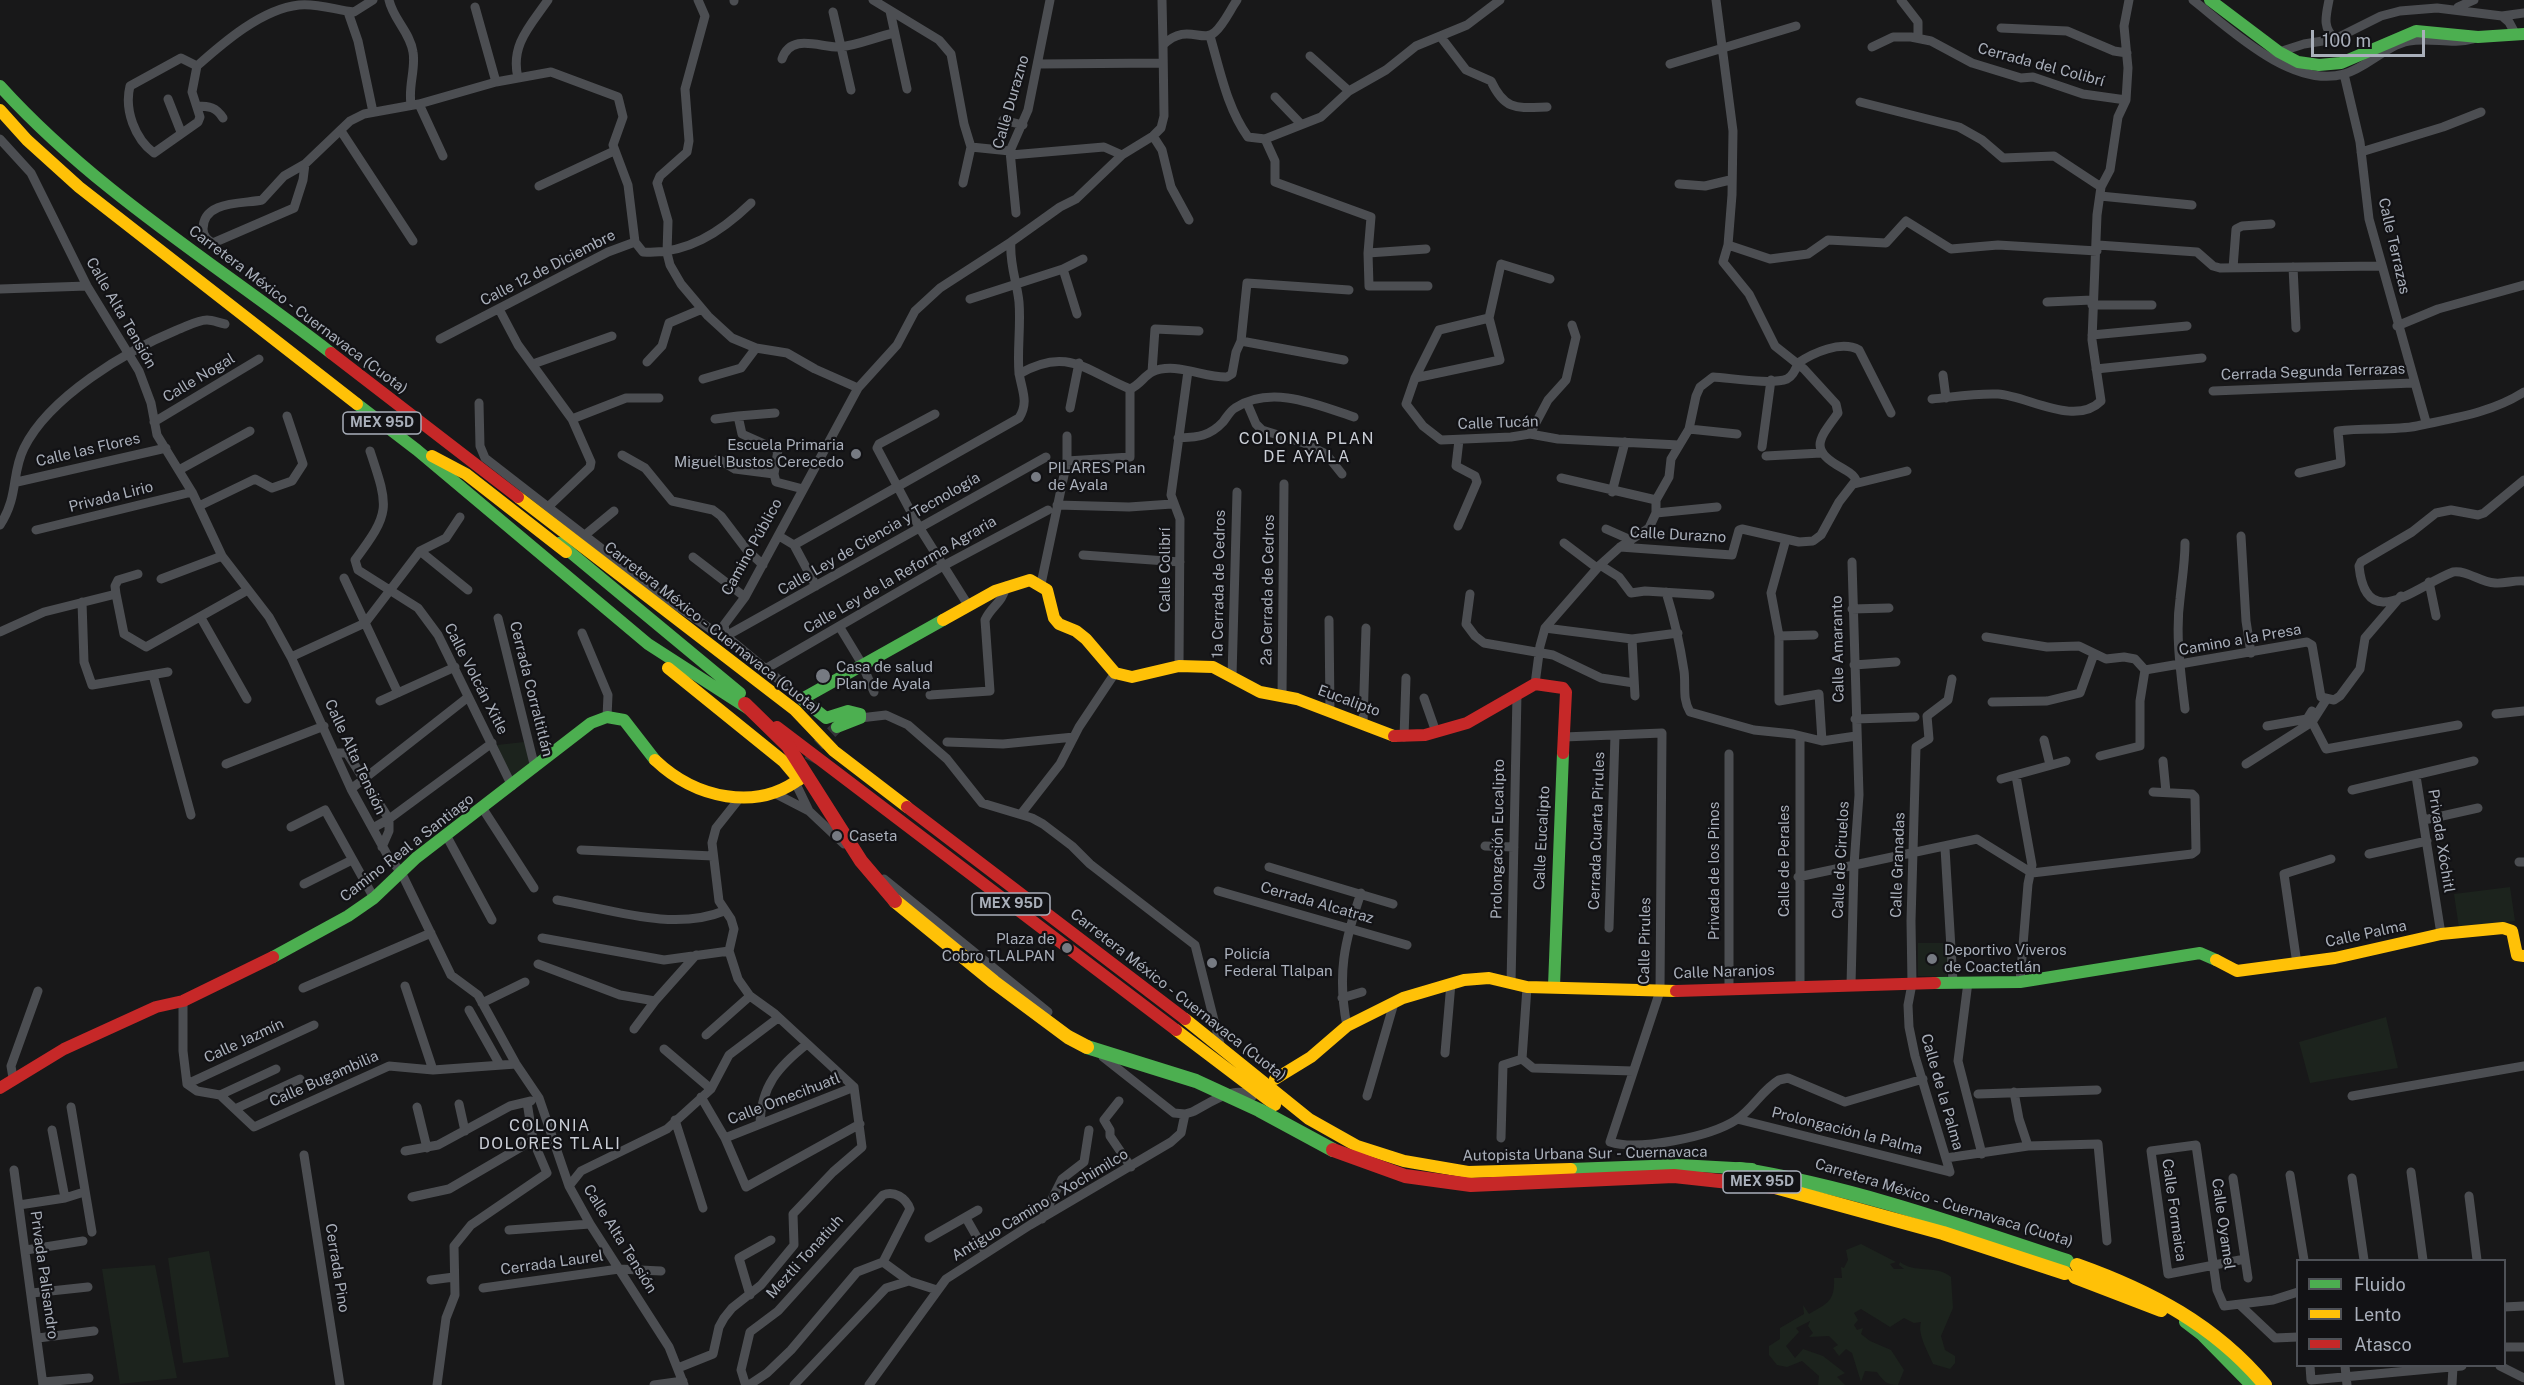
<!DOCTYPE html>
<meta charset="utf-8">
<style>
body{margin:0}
#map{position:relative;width:2524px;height:1385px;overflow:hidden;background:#181819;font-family:"Public Sans",sans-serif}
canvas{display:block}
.legend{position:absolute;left:2296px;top:1259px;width:210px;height:108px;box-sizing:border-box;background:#121215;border:2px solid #4e5157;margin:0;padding:8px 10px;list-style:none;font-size:18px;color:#a9afba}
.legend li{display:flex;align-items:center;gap:12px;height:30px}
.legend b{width:30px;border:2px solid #4e5157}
.scale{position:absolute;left:2311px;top:30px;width:114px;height:27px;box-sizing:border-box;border:3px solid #a9afba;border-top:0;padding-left:8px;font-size:18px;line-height:21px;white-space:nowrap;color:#a9afba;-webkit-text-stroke:4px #121215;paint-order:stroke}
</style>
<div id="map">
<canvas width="2524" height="1385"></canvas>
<ul class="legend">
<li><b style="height:8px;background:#4caf50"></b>Fluido</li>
<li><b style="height:8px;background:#ffc107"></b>Lento</li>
<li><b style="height:8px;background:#c62828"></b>Atasco</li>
</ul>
<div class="scale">100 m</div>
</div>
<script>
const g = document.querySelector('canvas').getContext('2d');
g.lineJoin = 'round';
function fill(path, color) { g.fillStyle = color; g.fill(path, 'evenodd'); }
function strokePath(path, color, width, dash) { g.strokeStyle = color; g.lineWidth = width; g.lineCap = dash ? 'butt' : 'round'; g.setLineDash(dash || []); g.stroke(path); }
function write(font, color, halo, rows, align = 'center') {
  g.font = font + ' "Public Sans",sans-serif'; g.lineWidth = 4.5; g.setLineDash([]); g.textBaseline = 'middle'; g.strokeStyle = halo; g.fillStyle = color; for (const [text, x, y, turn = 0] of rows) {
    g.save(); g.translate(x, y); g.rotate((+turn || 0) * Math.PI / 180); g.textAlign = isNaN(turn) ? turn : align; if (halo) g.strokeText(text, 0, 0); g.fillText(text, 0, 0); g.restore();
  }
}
fill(new Path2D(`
 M524 742 531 761 513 782 497 745Z
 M2510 887 2515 921 2459 928 2454 894Z
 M1918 943H1947V977L1918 976Z
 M2386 1017 2398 1068 2310 1083 2299 1042Z
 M1861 1244 1896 1262 1890 1264 1894 1269H1904L1899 1265 1900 1262C1915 1274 1935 1264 1951 1277L1953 1308 1941 1336 1945 1350 1955 1356V1363L1950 1369 1933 1364C1929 1353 1917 1335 1921 1322L1914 1323 1904 1318 1890 1327 1861 1309 1854 1313 1858 1320 1854 1325 1857 1330 1863 1328 1861 1334 1870 1341 1891 1350 1904 1370 1898 1385C1887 1385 1883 1381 1877 1372L1865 1371 1861 1382 1852 1353 1846 1349 1839 1356 1833 1348 1838 1345 1829 1336 1809 1337 1813 1333 1808 1326 1810 1321 1796 1328 1799 1332 1786 1346 1795 1358 1803 1349 1823 1356 1845 1373 1837 1377 1845 1385H1818L1819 1376 1802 1361 1787 1367 1777 1365 1769 1355V1346L1780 1339V1328L1804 1314 1803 1305 1809 1314C1828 1303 1835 1301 1834 1278H1842L1841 1267 1844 1268 1848 1260 1846 1250Z
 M209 1251 229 1357 183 1363 168 1258Z
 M155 1265 177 1378 120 1384 102 1269Z`), '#1c231d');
strokePath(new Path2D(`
 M810 761 818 745 837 727`), '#353639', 12, [12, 6]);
strokePath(new Path2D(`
 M389 0C393 19 410 32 413 52 416 69 408 86 411 104
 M698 0 705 16 685 89 689 141 687 152 660 176 657 183 668 221 667 253 670 265 681 284 708 316 732 338 756 348 787 353 815 369 858 388
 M734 0V1
 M873 0 939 40 951 54 964 124 971 147 963 183
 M1162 0 1163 45
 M1901 0 1918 22V38
 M2193 0C2230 29 2292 89 2344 74 2367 68 2386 45 2409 41 2431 37 2452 45 2473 39
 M2329 0C2326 16 2322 27 2335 39
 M475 7 496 82
 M2458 7 2474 0
 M890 11 907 89
 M348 12 358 41 373 112
 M833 12 851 90
 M2502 16 2524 13
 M2001 28 2067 31 2114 51 2127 53
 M1210 36C1220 70 1227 108 1248 137L1265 139 1321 117 1349 91 1386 70 1416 46 1467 25 1500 0
 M1440 36 1466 70 1491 81C1505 111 1517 108 1547 107
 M1872 47 1893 37H1911L1931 41 1972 63 2021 78 2033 77 2083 94 2126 100
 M2279 52 2304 44 2335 39 2381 16 2400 11 2437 8 2502 16 2509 22 2516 35
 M1310 56 1349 91
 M782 59C791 32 821 48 840 47 858 45 876 37 894 33
 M1039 64 1162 63
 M1670 64 1796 26
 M197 66 181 58 130 86C124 110 135 139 154 153L198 122 200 117 192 92 197 66C224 42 262 9 299 5 317 3 336 10 354 12L373 0
 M2344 74 2360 142 2369 219 2426 422
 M518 78C510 45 530 26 548 0
 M1275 97 1301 124
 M168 99 181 132
 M1860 102 1959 127 1982 140 2003 158 2054 156 2101 187
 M419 104 443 156
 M197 106C209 106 216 107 223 118
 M1003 120 1023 125
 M341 131 413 241
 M1153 136 1162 150 1171 187 1189 220
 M0 139 31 173 87 286 139 371 151 403 157 435 192 492 222 556 269 617 291 657 351 789 389 858 401 872 451 975 478 995 516 1064 539 1098 569 1186 590 1224 669 1347 684 1385
 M1265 139 1275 161V182L1371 217 1368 253 1369 286H1428
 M971 147 1010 151
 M2361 152 2443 127 2481 112
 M1011 155 1104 147 1122 155
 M305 164 303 180 294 208 213 243C207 240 203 236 203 229 203 200 244 204 262 200L284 176 305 164 350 121 364 114 419 104 496 82 551 72 618 97 623 117 613 145 628 185 635 242 643 252C686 255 721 232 751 203
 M1679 184 1705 186 1730 180
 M539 186 614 151
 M2100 196 2192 205
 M1016 213 1010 151 1028 110 1050 0
 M1728 245 1770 259 1808 254 1828 240 1886 243 1906 221 1951 249 1998 245 2097 251
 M2098 245 2197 252 2213 266 2220 268 2381 266
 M1368 253 1426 249
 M2293 267 2296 328
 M2233 268 2236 229 2242 226 2271 224
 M1063 269 1077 314
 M0 289 87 286
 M970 299 1063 269 1083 259
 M2047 302 2092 300
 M2092 305H2152
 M499 309 518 345 572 419 591 462 590 467 548 507
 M1489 318 1439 330 1415 378 1406 404 1423 426 1441 440 1511 437 1530 434 1558 439 1679 445
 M2397 326 2438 309 2524 285
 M2092 335 2187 326
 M440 339 608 252 635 242
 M1241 341 1247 283 1349 290
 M647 362 662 346 669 323 702 309
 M1798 363C1813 353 1841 340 1859 350L1891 413
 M533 364 612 336
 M2096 369 2202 358
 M1152 372 1155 329 1199 331
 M1019 374C1068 346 1086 371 1130 389 1140 385 1144 376 1152 372 1175 361 1204 378 1227 377L1232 374 1236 352 1241 341 1344 360
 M1943 375 1946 398
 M1415 378 1500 360 1489 318 1501 264 1550 279
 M703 379 741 368 756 348
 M2213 391 2413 383
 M1932 399C1953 397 1976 393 1998 394 2028 396 2075 427 2101 401L2092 340 2097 215 2101 187 2110 170 2118 117 2126 100 2128 68 2124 26 2129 0
 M479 403 480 446 485 458 664 597 712 630 724 632
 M1247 403 1256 424 1262 430 1304 443 1326 454 1342 474
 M1070 408 1079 363
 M775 413 738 416 742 434 778 450 774 474 776 482 803 489
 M935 414 879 444 877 448 919 527 968 605
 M572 419 626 398H659
 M715 419 738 416
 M154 422 259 359
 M1689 429 1737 434
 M1530 434 1548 400 1566 380 1576 337 1572 325
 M1178 438C1197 437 1209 437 1223 422 1227 417 1230 411 1235 408 1271 384 1318 405 1354 417
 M1762 447 1771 380
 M370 451C389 508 391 512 355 560L358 570 418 608 438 635 512 786
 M622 455 645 468 672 501 713 510 721 516 746 549 763 565
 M1766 456 1821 453
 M718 459 735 469 774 474
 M1067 461 1130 457V389
 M179 470 250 431
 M2299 473 2341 463 2338 431C2364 427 2392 431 2417 426 2454 418 2491 413 2524 392
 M1561 478 1656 500
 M2524 480 2484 513 2478 515 2451 510 2436 513 2412 532 2361 562 2359 566C2366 635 2416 586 2453 572 2468 570 2479 582 2495 583 2504 584 2514 580 2524 581
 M17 482 166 448
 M1854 484 1907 471
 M1612 492 1625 442
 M1057 505 1129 507 1172 504
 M199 506 255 479 272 488 292 481 303 464 287 416
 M1656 513 1717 507
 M0 525C19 496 11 474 24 448 49 397 126 351 177 330 186 327 197 320 207 320 213 320 219 323 225 324
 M1458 526 1477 482 1475 476 1456 466 1459 440
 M1606 529 1631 540
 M36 530 192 492
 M585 535 614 511
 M779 536 794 545 816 586
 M2241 536 2246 621 2251 653
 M1786 539 1771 593 1779 636V701L1819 694 1822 741
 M1564 543 1597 568
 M794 545 1019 418C1029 402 1022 391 1019 373 1017 350 1021 326 1019 302 1017 282 1009 263 1011 242L1060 207 1076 199 1122 155 1153 136 1161 128 1164 116 1163 45C1187 22 1202 44 1215 32 1224 24 1230 10 1237 0
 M1620 547 1732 555 1739 530 1742 529 1799 542 1813 541 1821 535 1839 502 1856 480C1853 473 1848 472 1842 468 1808 450 1819 439 1838 413L1836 404 1804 369 1775 346 1749 294 1723 262 1728 245 1732 195 1733 131 1716 0
 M420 551 468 590
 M1083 555 1180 562
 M693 557 745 597
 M1600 565 1619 577 1631 593 1645 591 1710 595
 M344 578 398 693
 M161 579 222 556
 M2429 582 2436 616
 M1041 584 1067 461V436
 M1666 592C1674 618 1680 644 1684 671 1686 685 1682 699 1690 712L1754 730 1793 734 1822 741 1856 736
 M116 594 124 634 146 647 246 591
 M1470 594 1466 624 1475 636 1484 643 1553 655 1601 678 1634 683
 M82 602 84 662 92 685 168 672
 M1852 609 1889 608
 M201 618 247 699
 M498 618 535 768
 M1329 620 1330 711
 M839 626 862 664 874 692
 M1545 628 1632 639 1678 633
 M0 632 44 612 116 594 115 586 118 580 138 574
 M582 633 608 695 607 717
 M726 636 1046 457
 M1779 636 1814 635
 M1986 637 2047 647 2079 646 2106 659 2124 657 2135 659 2145 670 2307 642 2312 645 2321 697 2334 700 2340 696 2360 669 2365 638 2401 596
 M1632 639 1635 696
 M291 657 365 623 420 551 446 538 460 517
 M1854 665 1896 662
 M1179 666 1180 519 1171 495 1188 371
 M767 668 943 566 1048 510
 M153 675 191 815
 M1232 677 1237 492
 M1535 684 1540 646 1545 628 1600 565 1620 547 1649 528 1656 513V500L1669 477 1671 459 1689 429 1696 396 1700 387 1713 377C1731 378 1771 385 1787 379 1793 376 1796 369 1798 363
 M930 695 990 691 985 620C992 605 1002 604 1006 586
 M1282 697 1284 484
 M1424 698 1436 732
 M802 699 726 636 724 625 745 597 858 388 897 345 915 311 940 288 1011 242
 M2326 700 2312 722 2326 749 2458 725
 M380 701 455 667
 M1992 702 2047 701 2080 693 2094 654
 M2185 709C2181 674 2175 635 2180 599 2182 580 2185 562 2185 543
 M2496 714 2524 711
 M860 718 886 715 908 725 947 759 982 803 1032 818 1043 824 1072 846 1090 864 1195 945 1220 1044
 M1855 719 1915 717
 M1363 723 1366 628
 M2267 726 2307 719 2312 711
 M1404 737 1406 678
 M1564 737 1662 733 1660 991 1610 1142C1638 1151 1710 1137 1736 1120 1752 1110 1762 1090 1779 1080L1788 1078 1845 1102 1923 1079
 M2044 740 2050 765
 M947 742 1003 744 1074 737
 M335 753H347L389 819V831L382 847
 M2100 756 2140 746V701L2145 670
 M2163 761 2166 792
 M226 764 324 726
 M2246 764 2312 722
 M2016 776 2032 865 2028 884 2020 982
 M2416 776 2441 934
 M2001 779 2066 761
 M796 784 809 811
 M351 789 467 698
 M2352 790 2474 761
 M778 795 809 811 844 844
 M483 809 534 888
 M1021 814 1060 764 1079 727 1115 673
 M2424 820 2478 808
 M291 827 325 810 374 898
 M373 828 389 819 492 743
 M446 835 492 920
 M1485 846 1514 847
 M1945 848 1953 982
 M581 850 713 856
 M2369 854 2427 841
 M2519 862H2524
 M1269 867 1393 904
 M1798 877 1977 839 2032 873 2192 854 2196 851 2195 797 2192 794 2153 792
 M884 879 1048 1012
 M304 884 352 860
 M1218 891 1407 945
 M557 900C610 909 673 932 724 911
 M1609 928 1615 735
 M542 938 664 960 729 951
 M538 964 620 995 655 1001 696 955
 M2297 964 2284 874 2331 859
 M1968 982 1958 1061 1982 1154
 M1511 984 1517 694
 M1800 985V737
 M1851 985 1854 865 1859 795 1852 562
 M405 986 433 1070
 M303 988 431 933
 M1729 988V754
 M1342 998 1362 992
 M183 1001V1051L187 1084 197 1091 220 1095 254 1127 389 1066 433 1070 516 1064
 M482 1003 525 982
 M469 1010 500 1065
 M1347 1026C1337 975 1344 942 1361 893
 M634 1029 655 1001
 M706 1035 750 996
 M664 1049 711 1089
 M1445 1053 1451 983
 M1103 1057 1174 1113 1185 1114 1192 1112C1209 1104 1235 1083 1252 1097
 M1522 1059 1533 1068 1633 1071
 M1522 1059 1527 987
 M13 1078 11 1066 38 991
 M187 1084 314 1025
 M2014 1092 2019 1119 2028 1146
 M1978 1094 2097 1090
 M220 1095 276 1069
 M1367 1096 1394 1003
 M2352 1096 2524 1066
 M701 1097 725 1138 746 1187 860 1124
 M1119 1101 1104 1120 1110 1130V1136L1131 1167
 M459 1104 465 1131
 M71 1107 92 1232
 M417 1107 427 1148
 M237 1108 300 1079
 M1737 1119 1950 1172
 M675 1120 703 1208
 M760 1124C761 1086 778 1067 807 1044
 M52 1130 65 1198
 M725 1138 854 1087
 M1501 1138 1503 1065 1522 1059
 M405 1151 438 1145 510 1106 531 1101
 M304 1155 340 1385
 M1946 1158 2028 1146 2098 1144 2107 1241
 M14 1170 43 1385
 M1950 1172 1915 1056 1909 1027 1908 1005 1912 984 1911 921 1916 747 1929 739 1927 716 1948 700 1952 679
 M2411 1172 2423 1260
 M2290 1175 2304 1260
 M2233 1178 2248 1278
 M2352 1178 2364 1260
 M569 1186 581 1171 667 1129 711 1089 729 1055 778 1018
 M2469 1196 2477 1260
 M412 1197 449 1189 533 1140
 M19 1205 65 1198 84 1192
 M966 1218 986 1253
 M1042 1219 1062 1179 1084 1162 1089 1130
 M509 1230 590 1224
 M929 1238 978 1210
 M26 1250 83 1241
 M2245 1259 2168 1274 2151 1151 2196 1145 2217 1290 2224 1306 2273 1300 2298 1292
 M883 1262 910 1209C906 1198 894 1190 883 1195L778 1311 750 1332 741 1370 745 1383 749 1385 767 1373 791 1350 857 1272 883 1262 909 1281
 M431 1280 454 1277
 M483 1288 619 1269 661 1271
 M32 1293 88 1287
 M750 1295 739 1258 771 1240
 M2240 1305 2275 1338 2298 1337
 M2504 1307 2524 1306
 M38 1338 94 1331
 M2504 1347H2524
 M2310 1366 2311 1380 2462 1366
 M2345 1366 2347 1385
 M2500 1366 2524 1378
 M678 1368 713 1354 719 1327 724 1318 732 1308 761 1285 794 1245 793 1214 833 1172 862 1147 854 1087 775 1014 750 996 738 979 729 951 734 929 731 919 719 901 712 843 716 828 739 799
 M43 1382 89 1378
 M437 1385 446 1318 455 1295 454 1246 471 1225 547 1173 533 1140 527 1102
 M654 1385 683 1381
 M794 1385 886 1288 909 1281 937 1290
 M869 1385 946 1279 1030 1225 1171 1142 1181 1133 1185 1114
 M2452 1385 2453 1367`), '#4c4e52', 9);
strokePath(new Path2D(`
 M2210 0 2279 52 2298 62 2319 65 2341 63 2416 31 2478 37 2524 34
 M0 86C96 192 219 266 331 353
 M357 404 417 450 648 644 755 713
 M559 543 740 693
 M837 727 860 718V714L848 711 826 718 802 699 943 620
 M273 957 348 916 374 898 416 858 591 723 607 717 624 720 655 760
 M1935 983 2020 982 2200 953 2216 960
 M1554 986 1563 753
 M1571 1169 1679 1165 1752 1169
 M2185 1322 2202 1335 2251 1385`), '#4caf50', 12);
strokePath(new Path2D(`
 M0 110 27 140 79 187 357 404
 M432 456 466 474 566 552
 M518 497 795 710 834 751 907 807
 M943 620 995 591 1030 580 1047 590 1054 618 1059 624 1076 631 1086 639 1115 673 1132 677 1179 666 1213 667 1260 692 1297 699 1394 736
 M668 668 783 761 799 780
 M655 760C695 798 757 813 802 777
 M2216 960 2237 971 2335 958 2441 934 2503 928 2512 931 2517 955 2524 956
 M1185 1019 1309 1119 1357 1146 1404 1161 1468 1172 1571 1169
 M1176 1030 1275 1105
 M1275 1079 1311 1057 1347 1026 1403 998 1464 980 1489 978 1527 987 1676 991`), '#ffc107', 12);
strokePath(new Path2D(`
 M331 353 518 497
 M777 727 1176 1030
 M1394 736 1425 735 1467 723 1535 684 1563 688 1566 692 1563 753
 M907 807 1185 1019
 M1676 991 1935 983
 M0 1088 64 1049 156 1007 183 1001 273 957`), '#c62828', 12);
strokePath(new Path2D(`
 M1087 1047 1196 1081 1259 1110 1333 1150
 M1739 1169C1852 1187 1959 1225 2067 1261`), '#4caf50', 14);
strokePath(new Path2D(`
 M895 901 994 982 1068 1037 1087 1047
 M1775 1187 1943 1233 2065 1273
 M2077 1265C2150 1291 2215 1325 2265 1385
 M2075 1277 2161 1310`), '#ffc107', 14);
strokePath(new Path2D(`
 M745 704 788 746 861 861 895 901
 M1333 1150 1405 1176 1471 1185 1674 1176 1775 1187`), '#c62828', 14);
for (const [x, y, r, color] of [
 [856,454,6,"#767a82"],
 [1036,477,6,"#767a82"],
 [823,676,8,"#767a82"],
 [837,836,6,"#767a82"],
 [1067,948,6,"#767a82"],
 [1932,959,6,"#767a82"],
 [1212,963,6,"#767a82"]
]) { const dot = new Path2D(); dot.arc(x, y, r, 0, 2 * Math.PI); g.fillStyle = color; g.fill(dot); strokePath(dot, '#121215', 2); }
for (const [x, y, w] of [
 [382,423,78],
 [1011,904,78],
 [1762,1182,78]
]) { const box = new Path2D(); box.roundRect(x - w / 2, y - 11, w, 22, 4.5); g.fillStyle = '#121215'; g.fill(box); strokePath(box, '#a9afba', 1.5); }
write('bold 14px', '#a9afba', null, [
 ["MEX 95D",382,423],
 ["MEX 95D",1011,904],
 ["MEX 95D",1762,1182]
]);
write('15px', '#a9afba', '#121215', [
 ["Cerrada del Colibrí",2041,65,15],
 ["Calle Durazno",1011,102,-74],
 ["Calle Terrazas",2394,246,77],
 ["Calle 12 de Diciembre",548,268,-27],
 ["Carretera México - Cuernavaca (Cuota)",298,310,37],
 ["Calle Alta Tensión",121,313,60],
 ["Cerrada Segunda Terrazas",2313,372,-2],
 ["Calle Nogal",199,378,-31],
 ["Calle Tucán",1498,423,-2],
 ["Calle las Flores",88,450,-13],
 ["Privada Lirio",111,497,-14],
 ["Calle Ley de Ciencia y Tecnología",879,534,-30],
 ["Calle Durazno",1678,535,3],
 ["Camino Público",752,547,-61],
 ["Calle Colibrí",1165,570,-90],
 ["Calle Ley de la Reforma Agraria",900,575,-30],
 ["1a Cerrada de Cedros",1219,584,-89],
 ["2a Cerrada de Cedros",1268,590,-89],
 ["Carretera México - Cuernavaca (Cuota)",712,628,38],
 ["Camino a la Presa",2240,640,-10],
 ["Calle Amaranto",1838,649,-91],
 ["Calle Volcán Xitle",476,679,63],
 ["Cerrada Corraltitlán",531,689,76],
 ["Eucalipto",1349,701,20],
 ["Calle Alta Tensión",355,757,65],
 ["Cerrada Cuarta Pirules",1597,831,-88],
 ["Calle Eucalipto",1542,838,-87],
 ["Prolongación Eucalipto",1498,839,-89],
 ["Privada Xóchitl",2441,841,81],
 ["Camino Real a Santiago",407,848,-38],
 ["Calle de Ciruelos",1841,860,-87],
 ["Calle de Perales",1784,861,-90],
 ["Calle Granadas",1898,865,-88],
 ["Privada de los Pinos",1714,871,-90],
 ["Cerrada Alcatraz",1317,903,16],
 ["Calle Palma",2366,934,-12],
 ["Calle Pirules",1645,941,-89],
 ["Calle Naranjos",1724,972,-2],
 ["Carretera México - Cuernavaca (Cuota)",1178,995,38],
 ["Calle Jazmín",244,1041,-25],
 ["Calle Bugambilia",324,1079,-24],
 ["Calle de la Palma",1942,1092,74],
 ["Calle Omecihuatl",784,1099,-21],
 ["Prolongación la Palma",1847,1131,14],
 ["Autopista Urbana Sur - Cuernavaca",1585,1154,-1],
 ["Carretera México - Cuernavaca (Cuota)",1944,1203,17],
 ["Antiguo Camino a Xochimilco",1040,1205,-31],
 ["Calle Formaica",2174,1210,82],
 ["Calle Oyamel",2223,1224,82],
 ["Calle Alta Tensión",620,1239,58],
 ["Meztli Tonatiuh",805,1257,-48],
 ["Cerrada Laurel",552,1263,-8],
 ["Cerrada Pino",337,1268,81],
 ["Privada Palisandro",44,1275,82]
]);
write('15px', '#a9afba', '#121215', [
 ["Escuela Primaria",844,445,"right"],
 ["Miguel Bustos Cerecedo",844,462,"right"],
 ["PILARES Plan",1048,468],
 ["de Ayala",1048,485],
 ["Casa de salud",836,667],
 ["Plan de Ayala",836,684],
 ["Caseta",849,836],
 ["Plaza de",1055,939,"right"],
 ["Cobro TLALPAN",1055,956,"right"],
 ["Deportivo Viveros",1944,950],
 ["de Coactetlán",1944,967],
 ["Policía",1224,954],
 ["Federal Tlalpan",1224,971]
], 'left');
g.letterSpacing = '1.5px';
write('16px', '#caced6', '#121215', [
 ["COLONIA PLAN",1307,439],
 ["DE AYALA",1307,457],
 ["COLONIA",550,1126],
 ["DOLORES TLALI",550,1144]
]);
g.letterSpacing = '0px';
</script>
